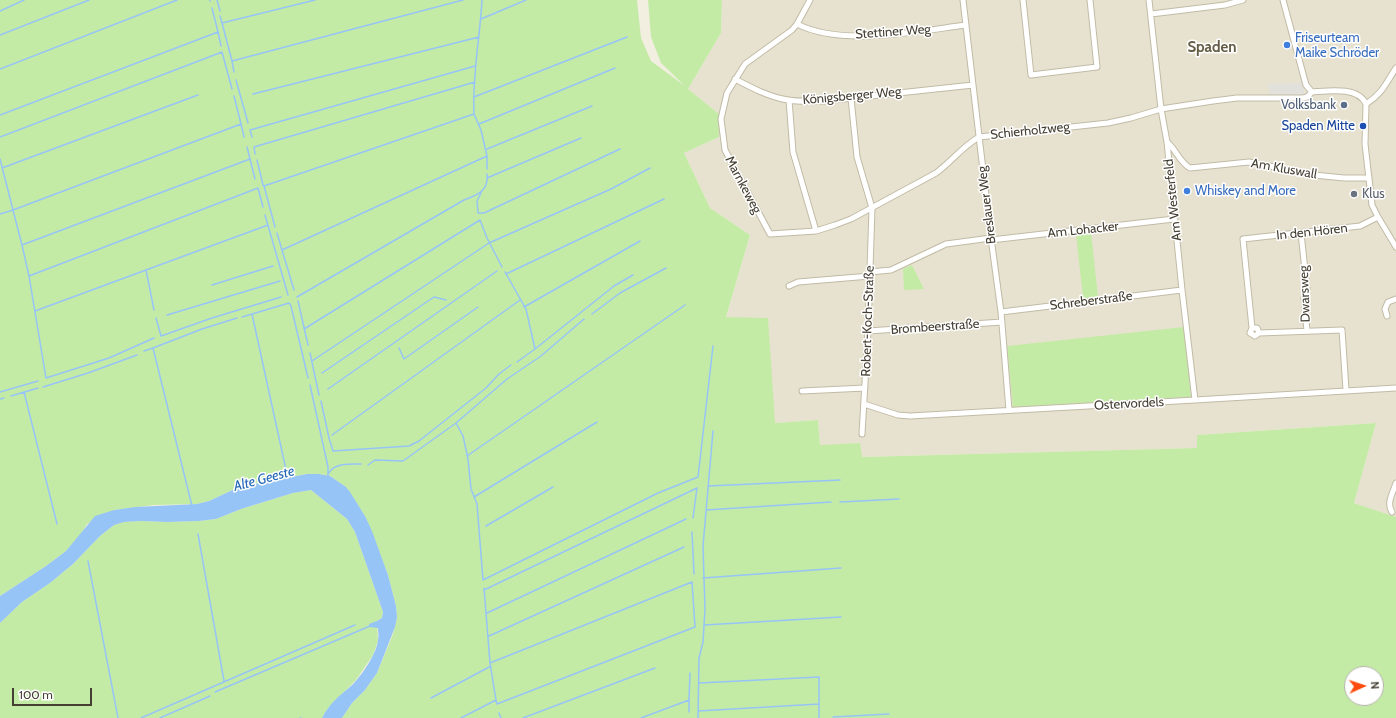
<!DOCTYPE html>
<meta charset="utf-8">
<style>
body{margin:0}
#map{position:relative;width:1396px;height:718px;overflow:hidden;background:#f2efe1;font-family:Cabin,sans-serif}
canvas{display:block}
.north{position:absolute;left:1344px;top:666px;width:40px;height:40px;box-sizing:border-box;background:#fff;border:1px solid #b4b2ad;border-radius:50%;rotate:87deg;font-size:11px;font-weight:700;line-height:16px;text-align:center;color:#443f32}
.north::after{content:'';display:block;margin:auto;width:14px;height:18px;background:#ff4c0c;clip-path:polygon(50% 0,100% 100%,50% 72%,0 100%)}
.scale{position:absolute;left:12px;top:688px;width:80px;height:18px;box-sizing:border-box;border:2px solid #443f32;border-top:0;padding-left:5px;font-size:12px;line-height:14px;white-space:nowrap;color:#443f32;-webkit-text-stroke:3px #fff;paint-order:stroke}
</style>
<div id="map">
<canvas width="1396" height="718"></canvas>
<div class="north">N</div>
<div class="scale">100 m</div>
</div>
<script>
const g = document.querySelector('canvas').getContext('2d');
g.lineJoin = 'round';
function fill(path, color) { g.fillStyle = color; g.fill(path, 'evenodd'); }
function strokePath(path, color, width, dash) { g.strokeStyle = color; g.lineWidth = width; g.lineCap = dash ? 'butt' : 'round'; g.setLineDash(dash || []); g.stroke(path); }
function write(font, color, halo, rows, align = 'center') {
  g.font = font + ' Cabin,sans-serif'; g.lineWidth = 3; g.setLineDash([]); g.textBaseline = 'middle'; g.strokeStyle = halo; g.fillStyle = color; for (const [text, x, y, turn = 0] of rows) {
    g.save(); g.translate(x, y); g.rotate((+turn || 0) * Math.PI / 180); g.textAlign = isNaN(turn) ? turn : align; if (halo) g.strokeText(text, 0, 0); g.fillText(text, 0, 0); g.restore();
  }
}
fill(new Path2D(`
 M722 0H1396V517L1354 503 1376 423 1197 435 1198 448 861 457 860 443 820 446 818 420 775 423 726 318 750 235 710 208 684 153 719 137V114L688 89 721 33Z`), '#e7e2cf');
fill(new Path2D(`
 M0 0H637L641 38 651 61 685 86 661 63 651 37 648 0H722L721 33 688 89 719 114V137L684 153 710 208 750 235 726 317 768 318 775 423 818 420 820 445 860 443 862 457 1197 448V435L1376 423 1354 503 1396 517V718H342L352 703 365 690 377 673 393 634 397 617 396 606 388 575 365 516 346 487 330 476 319 474H307L239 487 209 501 197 504 154 505 114 510 87 524 81 534 66 551 46 566 0 596ZM1352 674H1376V698H1352Z
 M1091 232 1098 297 1083 298 1076 234Z
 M912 265 924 289 904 290 903 269Z
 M1184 327 1191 397 1013 407 1007 346Z
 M311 490 347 519 355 532 383 612 382 618 377 621 378 641 373 655 356 680 328 708 322 718H0V623L22 602 50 583 73 564 100 536 114 525 124 522 141 521 167 522 199 521 216 519 241 509 293 493Z`), '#c4eba6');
fill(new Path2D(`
 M1302 83 1305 92 1303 95 1270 94 1268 84Z`), '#e2e0db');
fill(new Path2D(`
 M307 474H319L330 476 346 487 350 492 365 516 372 531 388 575 396 606 397 617 395 627 377 673 365 690 352 703 342 718H322C329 704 339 696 351 686 361 677 377 653 378 640 379 636 378 632 378 628L369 627V624L377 621 382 618 383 612 355 532 347 519 311 490 293 493 241 509 216 519 199 521 167 522 141 521 124 522 114 525 100 536 73 564 50 583 22 602 0 623V596L46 566 66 551 95 516 114 510 135 507 197 504 209 501 239 487Z`), '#97c4f6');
strokePath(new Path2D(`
 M210 0V1
 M217 0 220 11
 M0 11 24 0
 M220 16 222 23
 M481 19 526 0
 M218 32 221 46
 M0 35 89 0
 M232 61 222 23 315 0
 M0 69 177 0
 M234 72 232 61 463 0
 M236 80 248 123
 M253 94 479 37
 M234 96 241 124 13 210 22 245 250 159
 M474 97 627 37
 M474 114C472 76 480 38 482 0
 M0 115 218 32 212 8
 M241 124 244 137
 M479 124 615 68
 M0 137 222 52 232 89
 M252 137 250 130 475 66
 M247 147 255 179
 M487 149 592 106
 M255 154 254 147 475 82
 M0 159 13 210 0 214
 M257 160 263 185
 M2 168 198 95
 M487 178 581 138
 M481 193 477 201 478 213H484L620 149
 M265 215 288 295
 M275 227 264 186 474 114 481 130 487 156
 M277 233 282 250
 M22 245 29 276 258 188 263 207
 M505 272 526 309 535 349 517 362
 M506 274 664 199
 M29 276 46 378 109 358 154 338
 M212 285 273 266
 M294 290 282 250 487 156V169
 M297 297 464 200C477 195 489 191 487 174
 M298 301 308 345
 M524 307 640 241
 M154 310 146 270 268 225
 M35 311 146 270
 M252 314 288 479
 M592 314 620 293 666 268
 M167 315 280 281
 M242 317 289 303 291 306 308 378
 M156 318 161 336 212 318 281 297
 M304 329 480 220 487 238 502 267
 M399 348 404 359 478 307
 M535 349 614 286 633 275
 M144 351 153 348
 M310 353 319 395
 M312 361 489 243 611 189 650 168
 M322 373 434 297 446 300
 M310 385 328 467V476
 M43 387 88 373 137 355
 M328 389 497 271
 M0 392 38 381
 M24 392 57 524
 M11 396 38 388
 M0 399 4 398
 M321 401 329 438 333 451 409 446 419 441 486 388 499 374 511 365
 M456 423 507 379 541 356 584 319
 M332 435 520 300
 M467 456 685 305
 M368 465 375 460 403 461 456 423 463 436 468 459 471 489 477 504 483 580 658 493 698 477 713 346
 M329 473C334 463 350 464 361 464
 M708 486 840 480
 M474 497 597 422
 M840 502 899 499
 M192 506 153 348 202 329 237 318
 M706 510 831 502
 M486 526 553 487
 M692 532 694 574
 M198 534 224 681
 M88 561 118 718
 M703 578 841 568
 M484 590 697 488 693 518
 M487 613 686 519
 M704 625 841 617
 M489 636 684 547
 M490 663 692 582 695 627 497 704 496 700
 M699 683 819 677V718
 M215 692 370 626
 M431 698 491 666
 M698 711 819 704
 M689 712V700
 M499 713 501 718
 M833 717 889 714
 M141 718 355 625
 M160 718 210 696
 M300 718H301
 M461 718 496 700 490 663 484 588
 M523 718 655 668
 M641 718 689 700 690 673
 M698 718 699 658 703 642 705 609 703 546 713 431`), '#97c4f6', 1.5);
const street = new Path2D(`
 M810 0 797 24 792 30 745 64 727 93 721 119 725 150 770 234 816 231 835 225 851 219 936 173C951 162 963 146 979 137L1108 123 1131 118 1161 109 1213 101 1237 98H1303L1307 97 1312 92
 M963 0 991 238 1001 312 1009 410
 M1023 0 1031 75 1097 67 1090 0
 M1149 0 1161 109 1167 142 1182 290 1195 400
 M1283 0 1306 85 1312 92C1328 91 1358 86 1366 104L1365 144 1372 205 1378 217 1396 247
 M1151 14 1225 5 1243 0
 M797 24C842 47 918 31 966 25
 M735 79C752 88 769 97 788 100 800 102 812 101 824 101L973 85
 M851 98 857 157 872 208 868 331 862 434
 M789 100 793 152 816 231
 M1366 104C1382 94 1386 83 1396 68
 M1167 142C1176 149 1179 162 1190 168L1249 162 1314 175 1344 178H1369
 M1301 233 1307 289 1304 298 1307 331
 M991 240 1174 219
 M870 272 891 270 946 244 991 238
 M789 286 798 282 870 276
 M1001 312 1182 290
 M1387 316 1385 309 1388 302 1396 299
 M1252 328 1243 239 1360 226 1378 217
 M868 331 1002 322
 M1259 333 1257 328H1252L1250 333 1255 336 1259 333 1342 330 1346 390
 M802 391 865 388
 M864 404 898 415 910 416 1195 400 1396 388
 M1392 512C1386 503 1393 493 1396 483`);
strokePath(street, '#c1bba6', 7);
strokePath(street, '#fff', 5);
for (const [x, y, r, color] of [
 [1287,45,4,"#3f7fe0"],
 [1344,105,4,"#5c6f8a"],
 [1363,126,4,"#1a4fb4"],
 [1187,191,4,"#3f7fe0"],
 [1354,194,4,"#6b7280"]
]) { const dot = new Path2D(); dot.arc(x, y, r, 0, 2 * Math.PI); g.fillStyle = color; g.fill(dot); strokePath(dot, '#fff', 1.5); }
write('13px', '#443f32', '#fff', [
 ["Stettiner Weg",893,32,-4],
 ["Königsberger Weg",852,96,-5],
 ["Schierholzweg",1030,131,-6],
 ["Am Kluswall",1284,169,10],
 ["Marnkeweg",743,185,62],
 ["Am Westerfeld",1173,200,-96],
 ["Breslauer Weg",987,205,-97],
 ["Am Lohacker",1083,230,-6],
 ["In den Hören",1312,232,-6],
 ["Dwarsweg",1305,294,-92],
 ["Schreberstraße",1091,301,-7],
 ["Robert-Koch-Straße",868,321,-88],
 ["Brombeerstraße",935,327,-4],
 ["Ostervordels",1129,404,-3]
]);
write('13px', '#366cbe', '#fff', [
 ["Friseurteam",1295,38],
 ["Maike Schröder",1295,53],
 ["Whiskey and More",1195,191]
], 'left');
write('13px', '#4e5e75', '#fff', [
 ["Volksbank",1336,105]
], 'right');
write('13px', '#164399', '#fff', [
 ["Spaden Mitte",1355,126]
], 'right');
write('13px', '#5b616d', '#fff', [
 ["Klus",1362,194]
], 'left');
write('italic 14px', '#2468b7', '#fff', [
 ["Alte Geeste",264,479,-15]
]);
write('bold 15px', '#675e48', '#fff', [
 ["Spaden",1212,48]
]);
</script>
